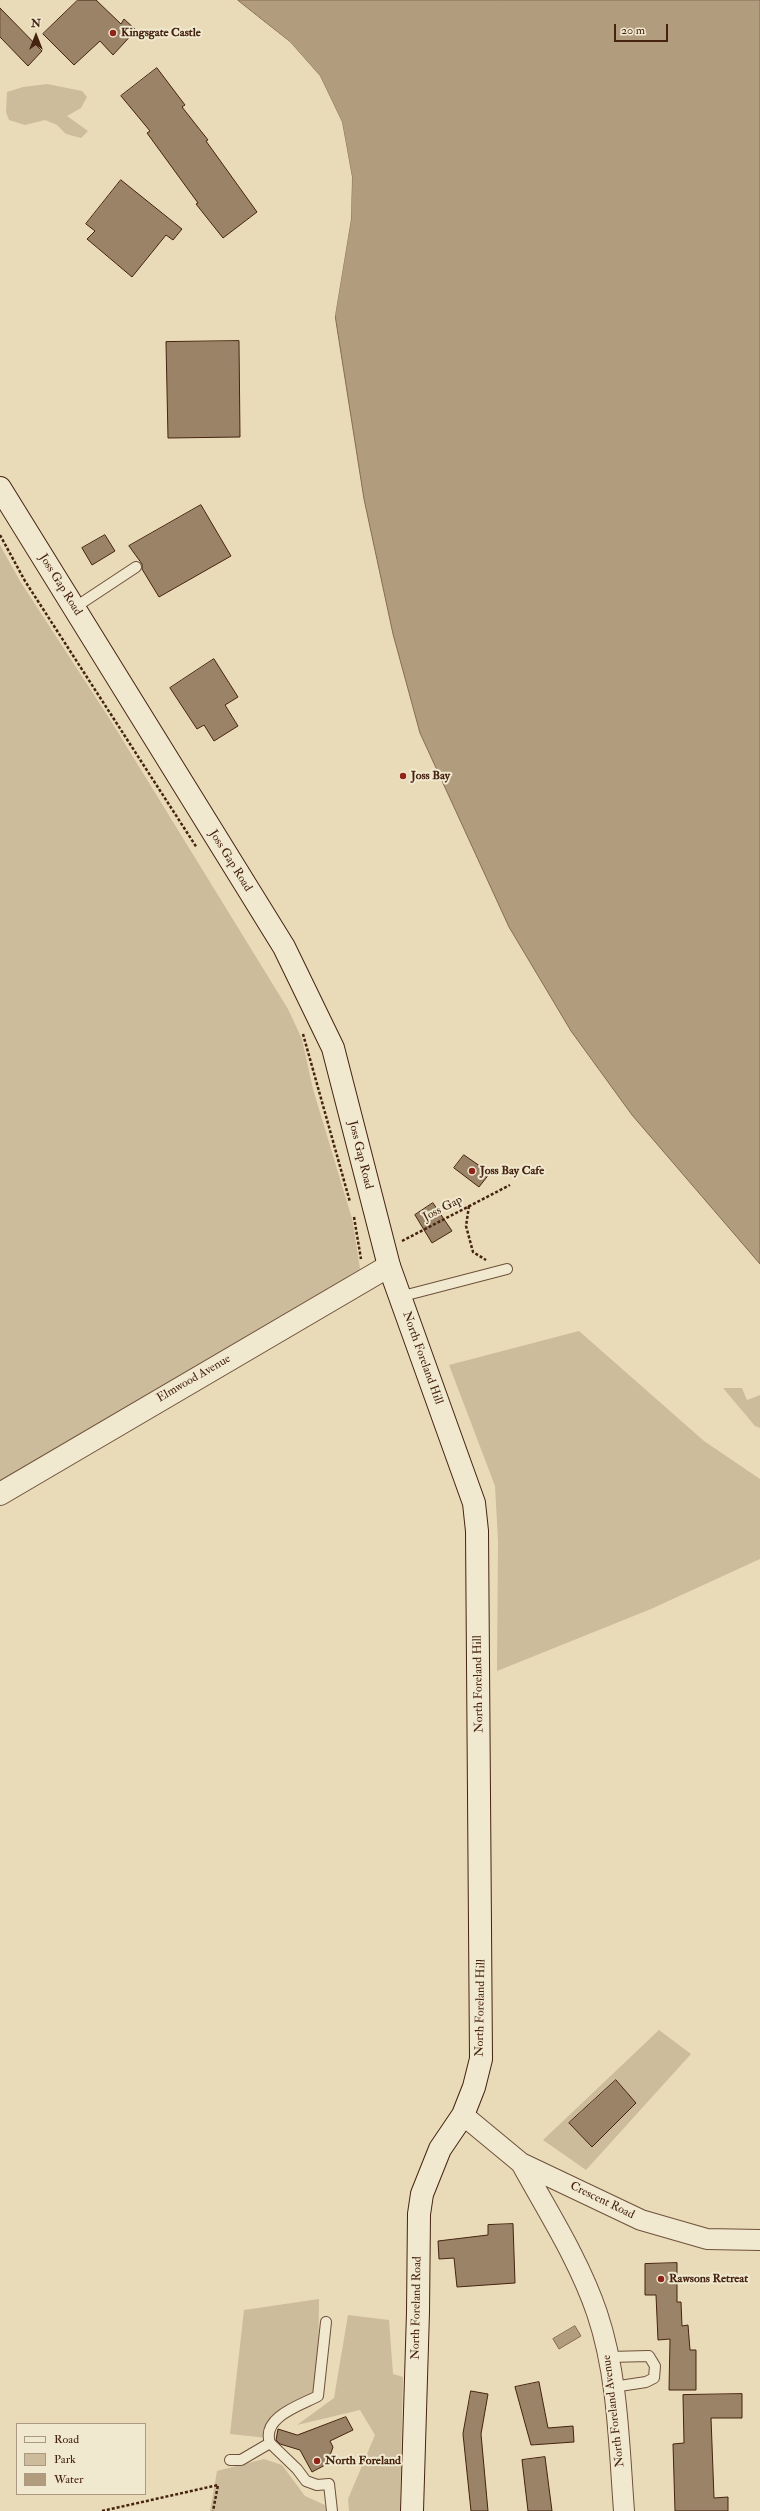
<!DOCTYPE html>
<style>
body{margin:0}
#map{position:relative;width:760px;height:2511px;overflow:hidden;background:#e9dbb7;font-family:"IM FELL Double Pica",serif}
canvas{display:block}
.legend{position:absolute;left:16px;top:2423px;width:130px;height:72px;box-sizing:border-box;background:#f1e8d0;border:1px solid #ac9983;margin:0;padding:5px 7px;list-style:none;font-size:12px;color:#452310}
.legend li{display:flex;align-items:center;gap:8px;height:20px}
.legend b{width:20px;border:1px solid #ac9983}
.north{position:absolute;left:16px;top:16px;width:40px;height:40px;-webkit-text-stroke:3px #f1e8d0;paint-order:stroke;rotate:0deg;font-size:11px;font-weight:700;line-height:16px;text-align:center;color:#452310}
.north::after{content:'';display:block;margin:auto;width:14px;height:18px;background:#452310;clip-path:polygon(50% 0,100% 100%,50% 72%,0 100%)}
.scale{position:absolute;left:614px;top:24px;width:54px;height:18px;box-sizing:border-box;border:2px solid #452310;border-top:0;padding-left:5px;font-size:12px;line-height:14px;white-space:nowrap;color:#452310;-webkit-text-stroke:3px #f1e8d0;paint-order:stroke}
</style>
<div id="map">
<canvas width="760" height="2511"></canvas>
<ul class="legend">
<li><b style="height:5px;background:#f1e8d0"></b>Road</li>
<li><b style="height:11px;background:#cdbc9b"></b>Park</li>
<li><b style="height:11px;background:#b19c7e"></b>Water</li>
</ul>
<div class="north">N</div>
<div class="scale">20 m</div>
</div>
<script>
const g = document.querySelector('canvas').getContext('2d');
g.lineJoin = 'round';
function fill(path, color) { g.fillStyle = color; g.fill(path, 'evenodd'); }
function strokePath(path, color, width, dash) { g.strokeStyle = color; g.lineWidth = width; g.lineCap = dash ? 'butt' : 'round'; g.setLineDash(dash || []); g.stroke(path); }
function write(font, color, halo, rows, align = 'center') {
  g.font = font + ' "IM FELL Double Pica",serif'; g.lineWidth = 4; g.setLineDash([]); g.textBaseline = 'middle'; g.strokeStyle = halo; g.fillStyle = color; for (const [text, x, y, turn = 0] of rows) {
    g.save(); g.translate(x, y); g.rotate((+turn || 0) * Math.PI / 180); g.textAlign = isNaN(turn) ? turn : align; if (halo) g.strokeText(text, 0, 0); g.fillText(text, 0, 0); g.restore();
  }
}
fill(new Path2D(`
 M47 84 82 91 87 97 81 108 67 116 88 131 81 138 66 134 57 125 45 120 25 125 9 120 6 112 7 92 23 87Z
 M0 545 20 581 111 721 288 1009 302 1039 313 1089 353 1222 360 1269 258 1333 0 1481Z
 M579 1331 704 1441 760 1479V1559L651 1609 497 1671 498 1541 495 1486 449 1365Z
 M723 1388H742L747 1400 760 1395V1428L755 1426Z
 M659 2030 691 2054 586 2170 543 2140ZM616 2080 636 2103 592 2147 569 2122Z
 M319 2299 318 2396 273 2424 268 2438 230 2434 244 2310Z
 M348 2315 389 2320 393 2374 403 2377 400 2511H349L348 2499 375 2435 360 2410 297 2425 334 2398Z
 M264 2459 282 2465 305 2496 325 2505 326 2511H210L217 2471Z`), '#cdbc9b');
const water = new Path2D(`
 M238 0H760V1264L632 1115 571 1031 509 927 420 733 393 634 364 499 335 315 351 219 352 177 342 122 320 76 290 42Z
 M575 2326 581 2336 559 2349 553 2339Z`);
fill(water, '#b19c7e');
strokePath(water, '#866c52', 1);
fill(new Path2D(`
 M236 0 290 42 320 76 342 122 352 177 351 219 334 322 333 315 349 218 350 177 340 122 318 77 289 43Z`), '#e9dbb7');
const building = new Path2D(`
 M78 0H96L121 24 124 19 136 30 113 55 100 41 74 65 43 34Z
 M0 8 42 51 28 66 0 37Z
 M157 68 185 105 182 107 208 140 206 141 257 212 223 238 196 204 198 203 147 133 150 131 121 96Z
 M121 180 182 229 173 240 166 235 132 277 87 239 95 231 86 224Z
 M239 341 240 437 168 438 166 342Z
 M201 505 231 556 159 597 142 569V564L129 546Z
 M105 535 115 551 92 565 82 548Z
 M214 659 238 697 225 705 238 726 214 741 204 725 197 729 170 688Z
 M464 1155 490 1173 479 1187 454 1168Z
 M433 1203 452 1231 432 1243 415 1215Z
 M616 2080 636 2103 592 2147 569 2123Z
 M513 2224 515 2283 457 2287 454 2258 439 2259 438 2241 488 2235V2225Z
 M677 2263V2302H681L682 2326 688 2325 690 2350H696V2390H669L670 2339 658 2340 656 2295H645V2264Z
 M539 2382 548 2428 573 2426 574 2442 531 2445 515 2387Z
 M471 2391 488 2394 481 2434 488 2511H471L463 2434Z
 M742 2394V2418H711L714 2498 728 2497V2511H675L673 2444 684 2443 683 2395Z
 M346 2417 353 2430 330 2441 333 2447 327 2464 312 2472 300 2450 280 2444 276 2440 278 2429 297 2435Z
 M545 2457 552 2511H528L522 2460Z`);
fill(building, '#9a8367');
strokePath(building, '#452310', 1);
const service = new Path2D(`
 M74 608 136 567
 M399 1297 507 1269
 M326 2322 318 2396C301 2405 261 2417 270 2443L297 2469 306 2481 317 2485 329 2484 332 2511
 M609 2357 649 2356 655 2366 654 2378 646 2382 613 2387
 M230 2460H241L270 2443`);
const minor = new Path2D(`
 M463 2115 521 2163 641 2220 707 2239 760 2240
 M521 2163C548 2212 579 2260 597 2313 618 2375 619 2445 624 2511`);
const tertiary = new Path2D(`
 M0 1494 389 1266`);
const secondary = new Path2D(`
 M0 488 284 947 333 1048 389 1266 474 1503 477 1531 481 2059 474 2087 463 2115 440 2149 422 2194 419 2214 418 2312 412 2511`);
strokePath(service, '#6e513a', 12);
strokePath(minor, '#6e513a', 22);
strokePath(tertiary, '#6e513a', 24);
strokePath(secondary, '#452310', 24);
strokePath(new Path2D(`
 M0 535 25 581 197 848
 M303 1034 350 1202
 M469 1206 466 1226 473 1252 486 1260
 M354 1217 361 1259
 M402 1241 510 1185
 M102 2511 218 2485 213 2511`), '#452310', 2.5, [3, 2]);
strokePath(service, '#f1e8d0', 10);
strokePath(minor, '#f1e8d0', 20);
strokePath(tertiary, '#f1e8d0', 22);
strokePath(secondary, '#f1e8d0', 22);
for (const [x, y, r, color] of [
 [113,33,4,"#8f2418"],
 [403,776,4,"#8f2418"],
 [472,1171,4,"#8f2418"],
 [661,2279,4,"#8f2418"],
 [317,2461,4,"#8f2418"]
]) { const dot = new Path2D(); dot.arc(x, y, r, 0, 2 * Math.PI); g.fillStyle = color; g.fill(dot); strokePath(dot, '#f1e8d0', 1.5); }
write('bold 12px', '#452310', '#f1e8d0', [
 ["Kingsgate Castle",121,33],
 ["Joss Bay",411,776],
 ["Joss Bay Cafe",480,1171],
 ["Rawsons Retreat",669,2279],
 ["North Foreland",325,2461]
], 'left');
write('12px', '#452310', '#f1e8d0', [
 ["Joss Gap Road",60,585,58],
 ["Joss Gap Road",230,861,58],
 ["Joss Gap Road",360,1155,76],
 ["Joss Gap",443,1209,-27],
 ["North Foreland Hill",422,1358,70],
 ["Elmwood Avenue",194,1379,-30],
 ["North Foreland Hill",479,1684,-91],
 ["North Foreland Hill",481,2008,-89],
 ["Crescent Road",602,2201,26],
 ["North Foreland Road",417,2308,-89],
 ["North Foreland Avenue",614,2411,-97]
]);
</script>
